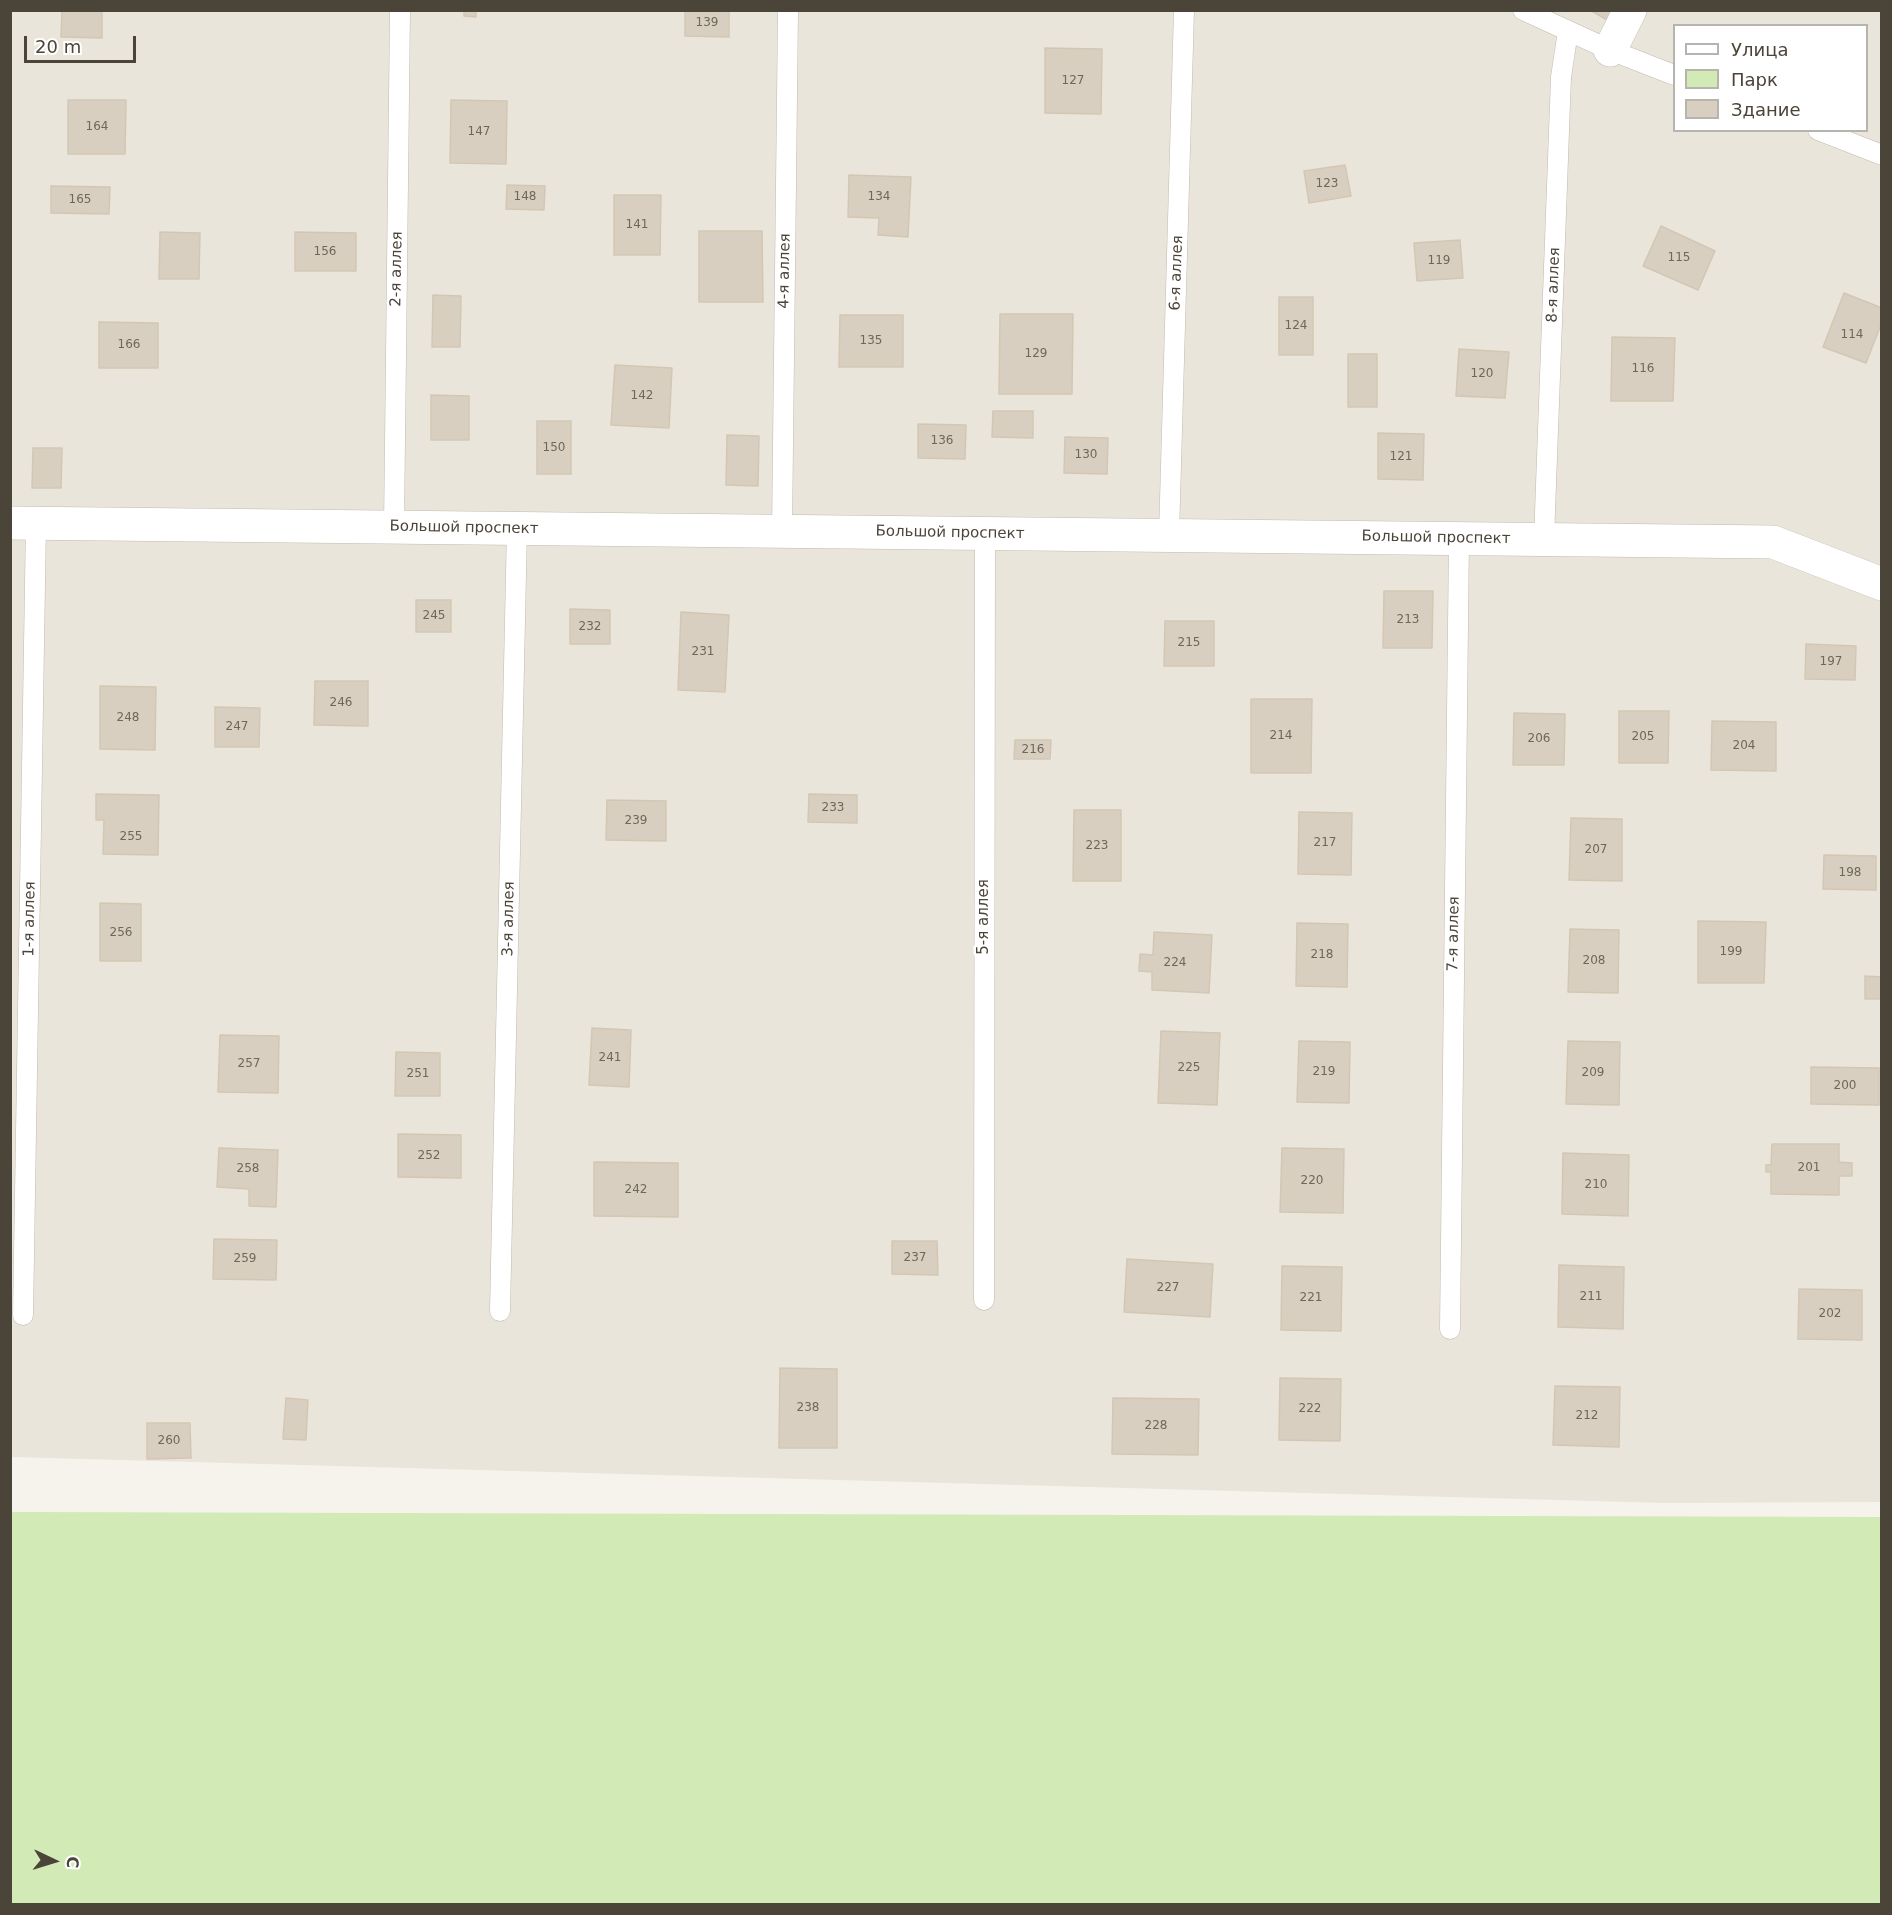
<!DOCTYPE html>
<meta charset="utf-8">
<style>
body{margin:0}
#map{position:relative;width:1892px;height:1915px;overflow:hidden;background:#f6f3ec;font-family:"DejaVu Sans",sans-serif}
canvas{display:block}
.frame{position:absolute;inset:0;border:12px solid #4b4439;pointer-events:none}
.legend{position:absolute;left:1673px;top:24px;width:195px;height:108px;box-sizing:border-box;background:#fff;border:2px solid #b7b4b0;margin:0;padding:8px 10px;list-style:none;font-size:18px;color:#4b4439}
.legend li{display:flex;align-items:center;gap:12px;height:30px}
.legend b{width:30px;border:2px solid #b7b4b0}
.north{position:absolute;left:24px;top:1831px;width:60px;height:60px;-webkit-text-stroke:4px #fff;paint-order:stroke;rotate:94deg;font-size:16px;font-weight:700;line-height:24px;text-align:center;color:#4b4439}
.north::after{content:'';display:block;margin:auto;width:21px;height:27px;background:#4b4439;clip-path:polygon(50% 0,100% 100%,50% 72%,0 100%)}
.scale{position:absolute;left:24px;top:36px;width:112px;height:27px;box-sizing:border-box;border:3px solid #4b4439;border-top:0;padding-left:8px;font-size:18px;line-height:21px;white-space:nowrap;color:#4b4439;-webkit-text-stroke:4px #fff;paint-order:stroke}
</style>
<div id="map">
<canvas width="1892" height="1915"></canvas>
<div class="frame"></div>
<ul class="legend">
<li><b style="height:8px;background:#fff"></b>Улица</li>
<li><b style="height:16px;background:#d2eab5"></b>Парк</li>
<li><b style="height:16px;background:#d8cfc1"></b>Здание</li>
</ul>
<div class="north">С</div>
<div class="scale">20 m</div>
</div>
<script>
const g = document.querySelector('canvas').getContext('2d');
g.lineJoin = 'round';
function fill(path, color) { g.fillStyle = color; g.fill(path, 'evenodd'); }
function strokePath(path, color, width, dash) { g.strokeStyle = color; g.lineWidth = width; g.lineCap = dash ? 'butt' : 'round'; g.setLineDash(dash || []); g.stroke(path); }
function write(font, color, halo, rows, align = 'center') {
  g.font = font + ' "DejaVu Sans",sans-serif'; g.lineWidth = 5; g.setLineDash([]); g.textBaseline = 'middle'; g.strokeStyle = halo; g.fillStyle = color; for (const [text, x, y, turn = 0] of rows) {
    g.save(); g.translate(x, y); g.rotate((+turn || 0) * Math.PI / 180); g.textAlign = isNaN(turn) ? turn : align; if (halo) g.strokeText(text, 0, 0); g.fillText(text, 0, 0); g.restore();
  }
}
fill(new Path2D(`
 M11 11H1881V1502L1665 1503 11 1457ZM1674 26H1866V130H1674Z`), '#eae5da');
fill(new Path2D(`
 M11 1512 1881 1517V1904H11Z`), '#d2eab5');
const building = new Path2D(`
 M62 10H102V38L61 37Z
 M464 10H476V17L464 16Z
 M685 10H729V37L685 36Z
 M1590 10H1614L1609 21Z
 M1045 48 1102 49 1101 114 1045 113Z
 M68 100H126L125 154H68Z
 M451 100 507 101 506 164 450 163Z
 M1345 165 1351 196 1309 203 1304 171Z
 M849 175 911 177 908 237 878 235 879 218 848 217Z
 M507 185 545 186 544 210 506 209Z
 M51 186 110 187 109 214 51 213Z
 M614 195H661L660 255H614Z
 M1661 226 1715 251 1698 290 1643 266Z
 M699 231H762L763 302H699Z
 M160 232 200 233 199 279H159Z
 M295 232 356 233V271H295Z
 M1460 240 1463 278 1417 281 1414 243Z
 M1844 293 1882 308V322L1866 363 1823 347Z
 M433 295 461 296 460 347H432Z
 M1279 297H1313V355H1279Z
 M1000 314H1073L1072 394H999Z
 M840 315H903V367H839Z
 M99 322 158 323V368H99Z
 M1612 337 1675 338 1673 401H1611Z
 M1459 349 1509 352 1505 398 1456 396Z
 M1348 354H1377V407H1348Z
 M615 365 672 368 669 428 611 425Z
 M431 395 469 396V440H431Z
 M993 411H1033V438L992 437Z
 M537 421H571V474H537Z
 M918 424 966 425 965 459 918 458Z
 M1378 433 1424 434 1423 480 1378 479Z
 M727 435 759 436 758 486 726 485Z
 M1065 437 1108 438 1107 474 1064 473Z
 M33 448H62L61 488H32Z
 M1384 591H1433L1432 648H1383Z
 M416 600H451V632H416Z
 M570 609 610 610V644H570Z
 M681 612 729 615 725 692 678 690Z
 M1165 621H1214V666H1164Z
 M1806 644 1856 646 1855 680 1805 679Z
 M315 681H368V726L314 725Z
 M100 686 156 687 155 750 100 749Z
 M1251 699H1312L1311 773H1251Z
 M215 707 260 708 259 747H215Z
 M1619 711H1669L1668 763H1619Z
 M1514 713 1565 714 1564 765H1513Z
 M1712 721 1776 722V771L1711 770Z
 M1015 740H1051L1050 759H1014Z
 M96 794 159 795 158 855 103 854 104 820H96Z
 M809 794 857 795V823L808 822Z
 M607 800 666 801V841L606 840Z
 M1074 810H1121V881H1073Z
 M1299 812 1352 813 1351 875 1298 874Z
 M1571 818 1622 819V881L1569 880Z
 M1824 855 1876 856V890L1823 889Z
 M100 903 141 904V961H100Z
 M1698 921 1766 922 1764 983H1698Z
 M1297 923 1348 924 1347 987 1296 986Z
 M1570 929 1619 930 1618 993 1568 992Z
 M1154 932 1212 935 1209 993 1152 990V972L1139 971 1140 954 1153 955Z
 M1865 976 1882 977V999H1865Z
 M592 1028 631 1030 629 1087 589 1085Z
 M1161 1031 1220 1033 1217 1105 1158 1103Z
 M220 1035 279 1036 278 1093 218 1092Z
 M1299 1041 1350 1042 1349 1103 1297 1102Z
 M1568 1041 1620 1042 1619 1105 1566 1104Z
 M396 1052 440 1053V1096H395Z
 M1811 1067 1879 1068V1105L1811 1104Z
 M398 1134 461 1135V1178L398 1177Z
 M1772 1144H1839V1162L1852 1163V1176H1839V1195L1771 1194V1172H1766V1165H1771Z
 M219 1148 278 1150 276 1207 249 1206V1189L217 1187Z
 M1282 1148 1344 1149 1343 1213 1280 1212Z
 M1563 1153 1629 1155 1628 1216 1562 1214Z
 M594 1162 678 1163V1217L594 1216Z
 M214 1239 277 1240 276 1280 213 1279Z
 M892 1241H937L938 1275 892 1274Z
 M1127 1259 1213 1264 1210 1317 1124 1312Z
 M1559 1265 1624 1267 1623 1329 1558 1327Z
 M1282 1266 1342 1267 1341 1331 1281 1330Z
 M1799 1289 1862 1290V1340L1798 1339Z
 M780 1368 837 1369V1448H779Z
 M1280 1378 1341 1379 1340 1441 1279 1440Z
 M1555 1386 1620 1387 1619 1447 1553 1445Z
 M286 1398 308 1400 306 1440 283 1439Z
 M1113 1398 1199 1399 1198 1455 1112 1454Z
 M147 1423H190L191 1458 147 1459Z`);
fill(building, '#d8cfc1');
strokePath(building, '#d3c7b4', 1.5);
const lane = new Path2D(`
 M1523 10 1610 50 1674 75
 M1818 130 1882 155
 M394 527 400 10
 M782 531 788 10
 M1169 535 1184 10
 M1544 539 1561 77 1568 31
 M984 1300 985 533
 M500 1311 517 528
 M23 1315 36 523
 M1450 1329 1459 538`);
const street = new Path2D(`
 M1610 50 1630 10
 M10 523 1773 542 1882 584`);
strokePath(lane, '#c2bbae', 21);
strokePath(street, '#c2bbae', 34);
strokePath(lane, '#fff', 20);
strokePath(street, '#fff', 33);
write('12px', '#6e675b', null, [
 ["139",707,23],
 ["127",1073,81],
 ["164",97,127],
 ["147",479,132],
 ["123",1327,184],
 ["148",525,197],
 ["134",879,197],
 ["165",80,200],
 ["141",637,225],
 ["156",325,252],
 ["115",1679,258],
 ["119",1439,261],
 ["124",1296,326],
 ["114",1852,335],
 ["135",871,341],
 ["166",129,345],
 ["129",1036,354],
 ["116",1643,369],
 ["120",1482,374],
 ["142",642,396],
 ["136",942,441],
 ["150",554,448],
 ["130",1086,455],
 ["121",1401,457],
 ["245",434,616],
 ["213",1408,620],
 ["232",590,627],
 ["215",1189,643],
 ["231",703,652],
 ["197",1831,662],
 ["246",341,703],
 ["248",128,718],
 ["247",237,727],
 ["214",1281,736],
 ["205",1643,737],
 ["206",1539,739],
 ["204",1744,746],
 ["216",1033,750],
 ["233",833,808],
 ["239",636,821],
 ["255",131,837],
 ["217",1325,843],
 ["223",1097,846],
 ["207",1596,850],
 ["198",1850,873],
 ["256",121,933],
 ["199",1731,952],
 ["218",1322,955],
 ["208",1594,961],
 ["224",1175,963],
 ["241",610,1058],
 ["257",249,1064],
 ["225",1189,1068],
 ["219",1324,1072],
 ["209",1593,1073],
 ["251",418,1074],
 ["200",1845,1086],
 ["252",429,1156],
 ["201",1809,1168],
 ["258",248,1169],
 ["220",1312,1181],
 ["210",1596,1185],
 ["242",636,1190],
 ["237",915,1258],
 ["259",245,1259],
 ["227",1168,1288],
 ["211",1591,1297],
 ["221",1311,1298],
 ["202",1830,1314],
 ["238",808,1408],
 ["222",1310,1409],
 ["212",1587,1416],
 ["228",1156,1426],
 ["260",169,1441]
]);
write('15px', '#4b4439', '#fff', [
 ["2-я аллея",397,269,-89],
 ["4-я аллея",785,271,-89],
 ["6-я аллея",1177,273,-88],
 ["8-я аллея",1554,285,-88],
 ["Большой проспект",464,528,1],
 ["Большой проспект",950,533,1],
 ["Большой проспект",1436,538,1],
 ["5-я аллея",984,917,-90],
 ["1-я аллея",30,919,-89],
 ["3-я аллея",509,919,-89],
 ["7-я аллея",1454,934,-89]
]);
</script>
